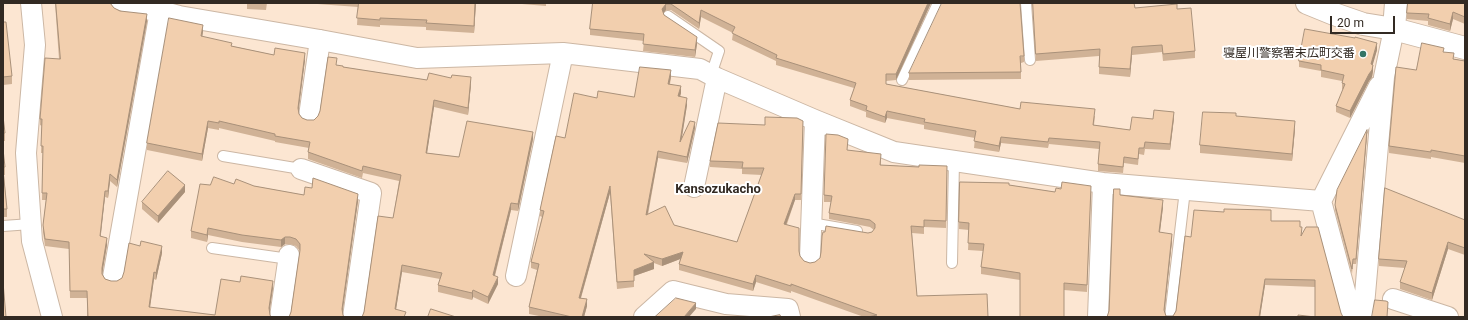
<!DOCTYPE html>
<meta charset="utf-8">
<style>
body{margin:0}
#map{position:relative;width:1468px;height:320px;overflow:hidden;background:#fce6d2;font-family:Roboto,sans-serif}
canvas{display:block}
.frame{position:absolute;inset:0;border:4px solid #322a23;pointer-events:none}
.scale{position:absolute;left:1330px;top:16px;width:65px;height:18px;box-sizing:border-box;border:2px solid #322a23;border-top:0;padding-left:5px;font-size:12px;line-height:14px;white-space:nowrap;color:#322a23;-webkit-text-stroke:3px #fff;paint-order:stroke}
</style>
<div id="map">
<canvas width="1468" height="320"></canvas>
<div class="frame"></div>
<div class="scale">20 m</div>
</div>
<script>
const g = document.querySelector('canvas').getContext('2d');
g.lineJoin = 'round';
function strokePath(path, color, width, dash) { g.strokeStyle = color; g.lineWidth = width; g.lineCap = dash ? 'butt' : 'round'; g.setLineDash(dash || []); g.stroke(path); }
function fill(path, color) { g.fillStyle = color; g.fill(path, 'evenodd'); }
function write(font, color, halo, rows, align = 'center') {
  g.font = font + ' Roboto,"Noto Sans JP",sans-serif'; g.lineWidth = 4; g.setLineDash([]); g.textBaseline = 'middle'; g.strokeStyle = halo; g.fillStyle = color; for (const [text, x, y, turn = 0] of rows) {
    g.save(); g.translate(x, y); g.rotate((+turn || 0) * Math.PI / 180); g.textAlign = isNaN(turn) ? turn : align; if (halo) g.strokeText(text, 0, 0); g.fillText(text, 0, 0); g.restore();
  }
}
const lane = new Path2D(`
 M1026 3 1030 60
 M668 16 719 51 711 75
 M902 80 938 3
 M223 156 301 169
 M811 223 857 231
 M3 226 31 224
 M212 248 289 259
 M952 263 954 161
 M1170 317 1185 190`);
const street = new Path2D(`
 M31 3 35 45 26 153 32 241 52 317
 M121 6 160 11 179 16 320 40 417 58 563 53 700 69 717 78 815 120 894 152 1103 183 1321 201
 M309 116 320 40
 M301 169 371 193 353 317
 M694 187 717 78
 M810 258 815 120
 M516 276 563 53
 M113 277 160 11
 M1393 299 1448 317
 M280 317 289 255
 M644 317 673 291 726 304 788 309 790 317
 M1098 317 1103 183
 M1352 317 1321 201 1379 86
 M1363 317 1384 77 1394 29`);
const secondary = new Path2D(`
 M1307 3 1334 14 1363 24 1394 29 1465 48
 M1394 29 1396 3`);
strokePath(lane, '#ccb7a4', 12);
strokePath(street, '#ccb7a4', 22);
strokePath(secondary, '#ccb7a4', 24);
strokePath(lane, '#fff', 10);
strokePath(street, '#fff', 20);
strokePath(secondary, '#fff', 22);
fill(new Path2D(`
 M55 3H110L114 8 147 21 117 187 110 181 108 198 105 197 100 236 107 245 102 273 105 279 111 281H117L162 253 156 280 154 279 150 308 215 315 273 288 269 312 270 315 87 317V298H70L69 249 45 246 43 232V225L46 200H42L43 153H41L42 126 40 125V119L59 59Z
 M235 3H267L266 10 247 9V4Z
 M304 3H476L474 33 426 30V27L380 25V27L357 25 358 7Z
 M522 3H546V6L522 4Z
 M593 3H931L896 80 886 81V84L1020 109 1095 116 1094 125 1130 130 1153 119 1174 118 1170 150 1145 149 1144 155 1139 154 1138 165 1124 163 1123 173 1098 171V164L1099 149 1049 144 1048 148 1001 143 999 152 974 148 975 138 924 129V125L887 118 885 123 866 117V112L850 106V100L854 88 776 65V61L732 40 733 33 701 17 699 29 671 10H666L663 13 664 15 697 44 695 57 643 51 644 41 590 35V29Z
 M1033 3H1134L1135 8 1177 9 1195 51V58L1163 61 1162 52 1132 55 1130 77 1099 74V56L1036 61Z
 M1465 3V24L1453 19 1450 31 1428 25V21L1407 19V13Z
 M3 22 12 76V84L3 85Z
 M203 32 202 37 232 46 274 55 305 60 298 111 299 114 302 118 307 120H314L318 116 320 111 337 65 343 67 427 80 471 84 468 115 434 107 427 153 459 157 533 139 518 211 511 210 495 276 498 284 488 304 473 297 472 300 438 292V285L440 279 402 272 396 309 406 317 364 312 393 218 399 181 363 173 362 178 308 159V152L309 148 275 142V141L219 128V130L208 128 202 161 147 150V143Z
 M1377 50 1372 65 1373 71 1372 77 1369 81 1350 118 1336 112V106L1343 90 1342 89V81L1321 77V71L1299 67V61Z
 M1444 52 1454 59 1465 61V163L1431 157V159L1389 153V146L1416 70Z
 M1024 56V62L1021 63V79L909 80V73Z
 M671 77 670 84 681 93 680 97 687 105 682 138 695 128 687 163 658 158 648 215 674 225 737 242 762 175 742 174V169L710 167V161L765 125 803 121 801 200H795L787 224 799 252 800 256 804 261 810 263 815 262 868 233 872 232 874 230 870 227 829 219V213L831 202H824V195L848 150 881 161V165L919 167 947 166 946 228 924 227V234L912 233 917 296 988 317H864L791 291V293L756 282 753 291 679 270V264L680 259 662 266 654 263V269L634 276V287L617 289 610 193 581 298 587 306 584 317H544L529 314V307L537 270 531 268V262L542 217 540 216V210L565 138 597 98 634 97Z
 M3 116 5 133V141H3Z
 M1236 116 1295 129 1292 161 1200 153V145Z
 M1367 134 1356 264H1353L1352 274 1335 210V205Z
 M3 149 5 167V175H4L7 209V217H3Z
 M960 182 1009 185 1055 192 1091 193 1087 292 1064 290 1020 280 981 274V267L983 251 968 250 969 230 959 229Z
 M234 184 254 186 304 195 358 201 342 312 343 315 291 312 300 253V251L296 246 290 244H285L281 247 242 242 208 235 207 242 191 238V231L210 185Z
 M185 192 158 223 142 209V202Z
 M1120 195 1163 207 1160 232 1172 241 1164 311 1166 316H1173L1176 311 1191 237 1271 221 1300 227 1302 235 1318 227 1315 317V287L1265 285 1260 317H1107L1109 311Z
 M1465 220V255L1448 249 1432 300 1400 289V282L1405 268 1379 266V259Z`), '#d0b296');
fill(new Path2D(`
 M475 3H476L474 33V26Z
 M928 3H931L896 80V74Z
 M666 4V10L662 15V9Z
 M701 10V17L699 29V23Z
 M1453 12V19L1450 31V24Z
 M147 14V21L117 187V180Z
 M203 25V32L201 43V36Z
 M697 37V44L695 57V50Z
 M1377 43V50L1371 71V64Z
 M1132 47V55L1130 77V69Z
 M305 53V60L298 115V108Z
 M1373 65V71L1372 77 1369 81 1350 118V111Z
 M671 70V77L668 90V84Z
 M471 77V84L468 115V108Z
 M681 86V93L678 103V96Z
 M687 98V105L680 148V142Z
 M434 100V107L426 160V153Z
 M887 111V118L885 123V117Z
 M1174 112V118L1170 150V144Z
 M208 121V128L202 161V154Z
 M1295 121V129L1292 161V154Z
 M695 122V128L687 163V157Z
 M1367 130V134L1356 264V259Z
 M533 132V139L518 211V204Z
 M1001 137V143L999 152V146Z
 M658 151V158L646 222V215Z
 M110 174V181L108 198V191Z
 M185 185V192L158 223V216Z
 M610 186V193L579 304V298Z
 M105 191V197L100 243V236Z
 M358 194V201L342 316V309Z
 M795 194V200L784 230V224Z
 M1163 200V207L1159 239V232Z
 M511 203V210L493 282V275Z
 M208 228V235L207 242V235Z
 M1172 234V241L1164 316V310Z
 M285 237V244L281 247V240Z
 M107 238V245L102 275V268Z
 M1448 242V249L1432 300V293Z
 M162 246V253L156 280V273Z
 M683 252V258L662 266V259Z
 M654 262V269L634 276V270Z
 M402 265V272L395 316V309Z
 M154 272V279L149 314V307Z
 M756 275V282L753 291V284Z
 M498 277V284L488 304V297Z
 M1265 279V285L1260 317H1259Z
 M273 281V288L269 315V308Z
 M473 290V297L472 300V293Z
 M587 299V306L584 317H582Z
 M696 303V309L689 317H684Z`), '#a9917a');
const building = new Path2D(`
 M56 3H110L114 8 120 11 147 14 117 180 110 174 108 191H105L100 236 107 238 102 268V274L105 279 111 281H117L122 278 124 272 129 243 140 246 141 241 162 246 156 273 154 272 149 307 215 315 221 279 240 282 241 276 273 281 269 308 270 315 271 317H88L87 291H70L69 242 45 239 43 225 47 193H42L43 146H41L42 119H40L45 58 60 59Z
 M359 3H475L474 26 426 23 427 20 380 18V20L357 18Z
 M593 3H928L896 74H886V84L1020 109 1021 102 1095 109 1093 125 1130 130 1132 117 1153 119 1154 110 1174 112 1170 144 1145 142 1144 148H1139L1138 159 1124 157 1123 167 1098 164 1100 142 1049 138 1048 142 1001 137 999 146 974 141 976 131 924 122 925 119 887 111 885 117 866 110 867 106 850 100 856 83 776 58 777 55 732 33 735 27 701 10 699 23 671 4H666L662 9 664 15 697 37 695 50 643 44 644 34 590 29Z
 M942 3H1020L1024 56H1020L1021 72 909 73Z
 M1033 3H1134L1135 8 1177 4V9L1191 8 1195 51 1163 54 1162 45 1132 47 1130 69 1099 67 1100 49 1036 54Z
 M1408 3H1465V17L1453 12 1450 24 1428 18 1429 14 1407 13Z
 M169 18 203 25 201 36 232 43 231 46 274 55 275 48 305 53 298 108 299 114 302 118 307 120H314L318 116 320 111 328 57 337 58 336 65 343 66V67L427 80 429 73 451 78 452 75 471 77 468 108 434 100 426 153 459 157 467 121 533 132 518 204 511 203 493 275 498 277 488 297 473 290 472 293 438 285 442 273 402 265 395 309 406 312 404 317H362L364 312 378 216 393 218 401 175 363 166 362 171 308 152 310 142 275 136V134L219 121V123L208 121 202 154 147 143Z
 M3 22H6L12 76 3 77Z
 M1305 29 1355 38V37L1377 43 1371 64 1373 65 1372 70 1369 74 1350 111 1336 106 1345 84 1342 83 1344 75 1321 70V65L1299 61Z
 M1422 43 1444 48 1443 52 1454 53 1453 59 1465 61V156L1431 150V152L1389 146 1396 67 1416 70Z
 M640 67 671 70 668 84 681 86 678 96 687 98 680 142 690 121 695 122 687 157 658 151 646 215 665 206 674 225 737 242 764 168H742L743 162 710 161 718 123 765 125V117L797 118 803 121 801 194H795L784 224 799 228V251L800 256 804 261 810 263 815 262 820 258 821 252 822 236 823 232H825L826 226 868 233 872 232 875 228V224L870 220 829 213 832 196 824 195 826 134 838 135 848 139 847 150 881 154 880 165 919 167V165L947 166 946 221 924 220V227L911 226 917 296 987 294 988 317H868L877 315 791 284V286L756 275 753 284 679 264 683 252 662 259 644 254 654 262 634 270V281L617 282 610 186 579 298 587 299 582 317H572L529 307 539 264 531 262 544 211 540 210 556 136 565 138 574 93 597 98 598 91 634 97Z
 M1203 112 1236 113V116L1295 121 1292 154 1200 145Z
 M3 116 5 133H3Z
 M1367 130 1356 259H1353L1352 269 1335 205 1337 190Z
 M3 149 5 167H3Z
 M3 170 7 209H3Z
 M168 171 185 185 158 216 142 202Z
 M214 177 234 184 236 179 254 186 304 195 305 187 312 188 313 178 358 194 342 309 343 315 344 317H289L291 312 300 250V244L296 239 290 237H285L281 240 242 235 208 228 207 235 191 231 200 184 210 185Z
 M960 182 1009 183V185L1055 192 1056 188 1061 189 1062 182 1091 186 1087 285 1064 283V317H1020V273L981 267 984 244 968 243 969 223 959 222Z
 M1385 188 1465 220V248L1448 242 1432 293 1400 282 1407 261 1379 259Z
 M1114 189H1120V195L1163 200 1159 232 1172 234 1164 310 1166 316H1173L1176 311 1185 236 1191 237 1194 210 1224 212V209L1271 210V221H1300V227H1302L1301 236 1306 227H1318L1341 313 1343 317H1298V315L1315 317V280L1265 279 1259 317H1107L1109 311Z
 M3 282 6 317H3Z
 M676 298 696 303 684 317H655Z
 M1375 300 1386 301 1388 302 1387 317H1372Z
 M431 309 456 317H428Z
 M780 315 781 317H769Z`);
fill(building, '#f2cfae');
strokePath(building, '#a9917a', 1);
for (const [x, y, r, color] of [
 [1363,54,4,"#337566"]
]) { const dot = new Path2D(); dot.arc(x, y, r, 0, 2 * Math.PI); g.fillStyle = color; g.fill(dot); strokePath(dot, '#fff', 1.5); }
write('12px', '#322a23', '#fff', [
 ["寝屋川警察署末広町交番",1355,54]
], 'right');
write('bold 13px', '#322a23', '#fff', [
 ["Kansozukacho",718,190]
]);
</script>
